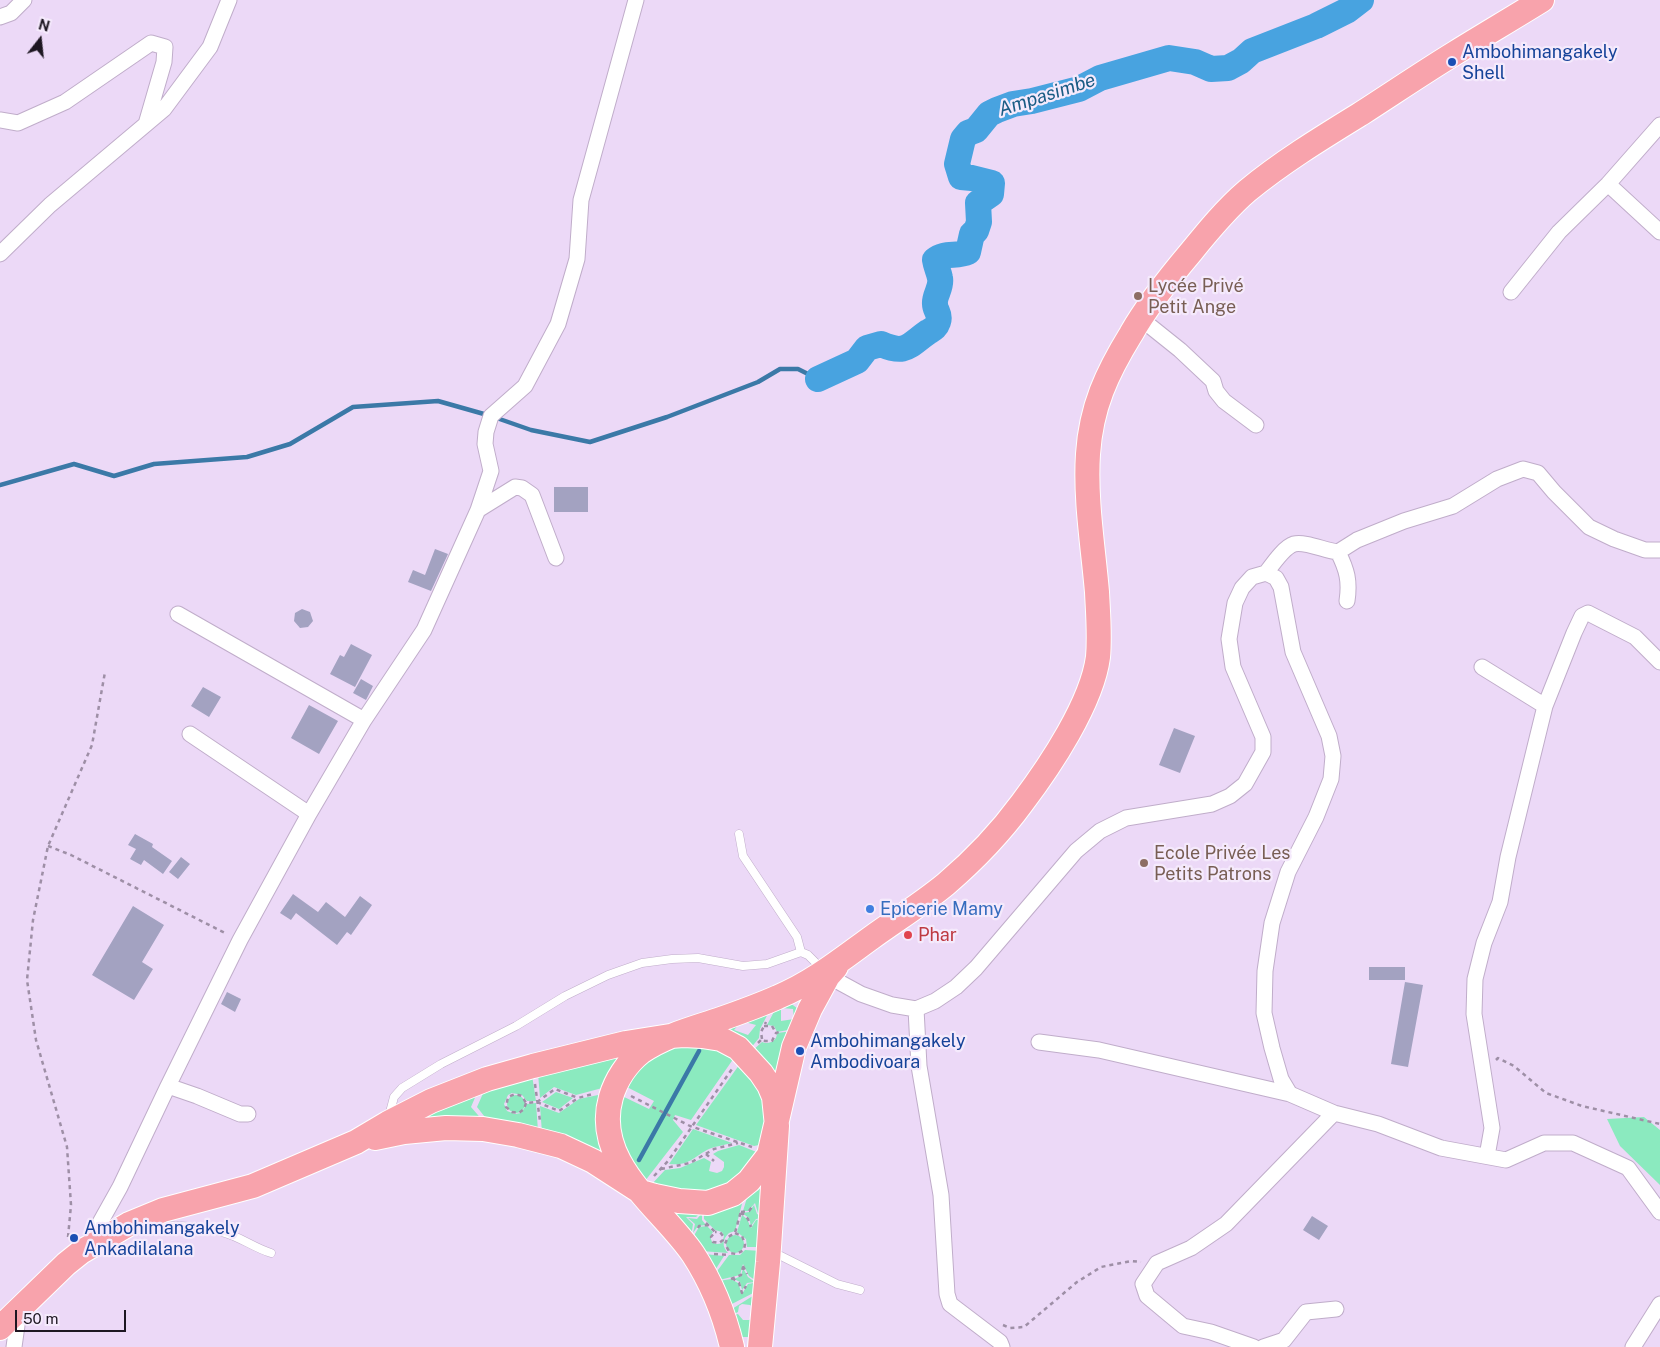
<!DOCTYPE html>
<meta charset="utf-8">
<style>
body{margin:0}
#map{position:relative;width:1660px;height:1347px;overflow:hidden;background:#ecd9f7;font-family:"Public Sans",sans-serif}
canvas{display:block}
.north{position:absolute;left:15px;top:15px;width:50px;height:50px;-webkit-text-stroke:4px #f5eafc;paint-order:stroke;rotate:16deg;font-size:14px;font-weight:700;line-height:20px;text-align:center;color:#1e1722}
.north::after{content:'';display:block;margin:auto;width:18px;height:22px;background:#1e1722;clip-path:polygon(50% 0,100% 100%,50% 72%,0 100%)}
.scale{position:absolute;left:15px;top:1310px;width:111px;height:22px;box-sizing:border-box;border:2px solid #1e1722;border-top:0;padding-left:6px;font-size:15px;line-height:18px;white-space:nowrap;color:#1e1722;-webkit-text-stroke:4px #f5eafc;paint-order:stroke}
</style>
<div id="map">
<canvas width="1660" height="1347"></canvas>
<div class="north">N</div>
<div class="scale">50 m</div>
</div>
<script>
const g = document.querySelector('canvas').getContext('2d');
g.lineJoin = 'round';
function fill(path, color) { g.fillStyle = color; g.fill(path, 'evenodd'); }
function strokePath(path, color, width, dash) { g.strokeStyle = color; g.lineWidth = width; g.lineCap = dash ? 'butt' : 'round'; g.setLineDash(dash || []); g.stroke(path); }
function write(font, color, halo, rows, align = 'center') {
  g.font = font + ' "Public Sans",sans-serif'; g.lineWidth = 4.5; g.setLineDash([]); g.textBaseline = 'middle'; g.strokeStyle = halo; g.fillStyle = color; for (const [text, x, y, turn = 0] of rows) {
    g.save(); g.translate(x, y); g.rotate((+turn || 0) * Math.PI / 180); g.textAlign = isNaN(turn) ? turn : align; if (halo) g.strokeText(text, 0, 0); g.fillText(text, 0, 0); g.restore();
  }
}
fill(new Path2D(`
 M786 1000 801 1011 794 1029 777 1032 774 1026 767 1025 778 1004 781 1009V1021L794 1019 793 1009 782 1008Z
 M772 1006 760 1029 759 1038 750 1049 723 1033 738 1019 741 1022 734 1030 748 1035 756 1025 741 1021Z
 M793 1031 779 1091 752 1051 762 1042C769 1045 777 1041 777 1033Z
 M693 1042 736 1055 691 1120 675 1115 673 1120 683 1132 645 1181 619 1146 618 1094 649 1109 654 1101 623 1085 656 1052Z
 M628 1052 606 1087 576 1095 554 1087 540 1098 538 1073Z
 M742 1061 766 1094 764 1144 754 1146 696 1125Z
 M532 1075 536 1101H527L522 1095 512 1093 508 1095 504 1104 507 1111 515 1114 521 1113 527 1104 536 1103 538 1131 488 1121 477 1107 485 1089Z
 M556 1092 573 1098 559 1109 542 1102Z
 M477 1093 471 1107 484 1122 415 1119Z
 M603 1094 610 1163 542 1133 540 1106 559 1113 579 1099Z
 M507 1104a9 9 0 1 1 18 0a9 9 0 1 1-18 0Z
 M1644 1117 1660 1130V1185L1620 1146 1607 1119Z
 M693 1129 732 1143C725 1145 716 1146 709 1149 693 1157 690 1166 669 1164Z
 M739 1145 759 1153 750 1171 710 1194 651 1185 665 1170 680 1168 704 1158 711 1162 709 1171 717 1173 722 1171 724 1167V1162L713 1154 718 1151Z
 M769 1169 765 1216 758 1213 755 1203 748 1211H743L749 1191Z
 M745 1192 735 1231 729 1233C722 1240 722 1246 728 1253L701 1251 692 1239 699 1227 707 1226 713 1232 711 1235C710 1242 714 1246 722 1243L724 1236 722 1232 715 1230 704 1219V1210Z
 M754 1205 757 1214 764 1218 756 1219 751 1226 749 1218 742 1213 749 1212Z
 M666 1207 703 1210 696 1217H686L693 1224 691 1237Z
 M702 1213V1220L706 1225 698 1226 693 1233 695 1224 688 1218 697 1219Z
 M742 1215 747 1219 751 1228 756 1220 764 1219 763 1247H747L746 1239 737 1232Z
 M726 1244a9 9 0 1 1 18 0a9 9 0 1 1-18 0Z
 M745 1250 762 1251 759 1290 730 1305 719 1281 731 1279 738 1283 742 1294 748 1284 758 1282 749 1276 743 1264 740 1275 719 1280 715 1274 729 1255H740Z
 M704 1254 724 1256 714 1272Z
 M743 1268 748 1277 755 1282 747 1283 742 1290 740 1282 734 1279 741 1276Z
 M759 1292 754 1337H741L734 1315 738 1314 743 1320H749L752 1318 753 1307 750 1305 742 1304 739 1306 738 1312 734 1314 732 1309Z`), '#8beabf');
strokePath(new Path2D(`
 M0 485 74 464 114 476 154 464 247 457 290 444 353 407 438 401 491 416 531 430 590 442 667 417 758 382 780 369H798L818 379
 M639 1160 699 1051`), '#3b79a7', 4.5);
strokePath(new Path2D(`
 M818 379 857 361 867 348 881 344C906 355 908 346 928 332 933 329 936 328 938 322 941 314 935 311 935 304 934 295 942 288 940 278 939 272 936 267 935 260 944 252 957 257 968 252L972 234 976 231 979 222 978 203 991 194 992 183 972 178 961 177 957 164 963 139 968 133 976 130 989 114 997 110 1013 104 1032 101 1079 89 1100 78 1169 58 1195 62 1211 69 1228 68 1241 61 1252 51 1316 26 1348 10 1361 0`), '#48a3e0', 26);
fill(new Path2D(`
 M554 487H588V512H554Z
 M435 549 448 554 431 591 408 582 413 570 425 575Z
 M302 609 310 612 313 621 308 627 300 628 294 621 295 613Z
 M351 644 372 655 355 687 330 674 340 655 344 657Z
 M361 679 373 686 366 700 353 693Z
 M203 687 221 697 209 717 191 706Z
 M309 705 338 721 319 754 291 738Z
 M1174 728 1195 736 1180 773 1159 765Z
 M135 834 153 844 152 847 172 861 163 874 144 860 141 865 130 859 136 849 128 845Z
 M181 857 190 864 178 879 169 872Z
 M293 894 318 912 326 902 345 917 360 896 372 905 351 935 347 932 337 945 296 913 291 920 280 913Z
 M133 906 164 925 142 962 153 969 134 1000 92 975Z
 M1369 967H1405V980H1369Z
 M1405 982 1423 985 1408 1067 1391 1064Z
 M227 992 241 999 235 1012 221 1004Z
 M1312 1216 1328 1226 1319 1240 1303 1230Z`), '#a3a2c1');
const lane = new Path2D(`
 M739 834 743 856 797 937 801 952
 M389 1116 394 1097 402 1088 441 1064 516 1026 565 996 608 975 642 963 672 959 698 958 743 966 767 964 801 952 808 955 823 970
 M148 1225C172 1226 198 1225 222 1232 239 1236 254 1248 271 1253
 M773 1252 837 1284 860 1290`);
const street = new Path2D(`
 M0 17 11 13 24 0
 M0 120 18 123 65 102 151 43 165 47 164 62 146 124
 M1608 184 1660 232
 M0 254 50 205 164 109 210 47 229 0
 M1511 292 1559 232 1608 184 1660 125
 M1140 318 1180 350 1213 381 1216 391 1224 401 1256 425
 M478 510 515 487 522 488 532 495 556 558
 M1338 552C1347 570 1350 581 1347 601
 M1266 573C1272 565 1284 547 1294 544 1305 541 1326 551 1338 552L1357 540 1404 521 1453 506 1497 479 1523 469 1538 473 1554 492 1589 527 1614 539 1645 550H1660
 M178 614 364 720
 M1482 667 1545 706
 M190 734 309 814
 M824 971 828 976 861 994 892 1005 916 1009 935 1001 956 987 976 968 1076 851 1100 831 1126 818 1212 804 1230 796 1245 784 1263 752V737L1233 667 1229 639 1235 603 1242 588 1252 577 1266 573 1276 578 1281 587 1293 652 1329 736 1333 756 1331 779 1316 817 1288 872 1272 923 1265 971 1264 1013 1272 1048 1281 1079 1290 1094 1334 1113 1378 1124 1441 1148 1506 1160 1544 1143H1573L1628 1168 1660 1212
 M916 1009 919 1066 941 1195 947 1294 950 1304 1000 1342 1002 1347
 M1039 1042 1099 1050 1290 1094
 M168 1086 240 940 309 814 364 720 424 630 478 510 491 471 485 444 486 432 491 416 525 386 558 324 577 259 581 200 636 0
 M1487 1156 1492 1128 1474 1014 1475 979 1484 943 1500 902 1508 857 1545 706 1574 633 1582 616 1588 613 1635 637 1660 662
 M87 1246 120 1187 168 1086 197 1096 240 1114H248
 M14 1347 19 1311
 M1254 1347 1211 1332 1183 1326 1147 1296 1143 1284 1157 1263 1191 1248 1226 1224 1334 1113
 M1263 1347 1284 1340 1306 1312 1336 1309
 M1633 1347 1660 1304`);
const primary = new Path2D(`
 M375 1138 404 1132 446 1128 483 1129 518 1135 561 1146 593 1161 641 1192 655 1196 679 1201 708 1203 733 1194 749 1181 769 1155 794 1047 810 1009 828 976 836 967
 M0 1328 66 1264 81 1252 129 1224 163 1210 253 1186 356 1142 388 1123 431 1101 487 1079 533 1066 626 1043 670 1036 684 1035 702 1036 721 1039 738 1048 761 1073 769 1085 774 1097 777 1126 768 1262 760 1347
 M732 1347C724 1313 712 1283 693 1254 661 1207 592 1163 611 1097 616 1080 627 1063 641 1052 664 1036 691 1029 718 1020 738 1013 758 1006 778 997 812 983 842 959 871 938 896 920 923 903 946 884 974 860 1000 833 1022 803 1050 766 1092 703 1098 657 1100 635 1098 613 1097 592 1093 546 1085 499 1088 454 1091 407 1107 373 1131 334 1148 304 1169 278 1191 252 1208 231 1226 209 1247 191 1282 162 1323 137 1362 113 1393 93 1424 72 1455 53 1484 35 1513 18 1542 0`);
strokePath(lane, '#c0adca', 9);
strokePath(street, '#c0adca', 17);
strokePath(primary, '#fff', 26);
strokePath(new Path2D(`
 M48 846 71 855 227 934
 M764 1026H772L776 1033
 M762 1039 761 1032 766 1022
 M758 1043 762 1039 765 1041H772L776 1033 779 1032
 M1496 1060 1498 1058 1514 1066 1546 1093 1582 1106 1660 1124
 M535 1084 540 1121
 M631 1096 690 1126 752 1147
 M537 1102 555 1089 578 1098
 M526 1103 524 1109 519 1113 512 1112 506 1107 508 1097 515 1094 522 1096 526 1103 537 1102 559 1111 578 1098 593 1094
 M706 1154 714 1161
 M661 1169 690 1163 714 1149 738 1143
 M654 1176 668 1161 732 1069
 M741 1212 749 1211 752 1207
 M741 1212 748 1219 751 1227
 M706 1223 715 1232 711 1237 713 1242 719 1243 723 1240V1236L720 1232H715
 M698 1228 699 1226 708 1225
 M735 1233 742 1236 745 1244 744 1250 736 1254 730 1253 725 1244 728 1237 735 1233 741 1211
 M68 1237 71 1205 67 1147 36 1040 27 980 33 920 48 846 92 745 105 672
 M714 1254 728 1255
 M743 1266 747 1274
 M732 1278 739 1283 742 1293 746 1286
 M731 1279 741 1275 743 1267
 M1003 1325 1010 1328 1024 1327 1077 1282 1101 1267 1131 1261 1141 1262`), '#9e8fa6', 2.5, [4, 4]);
strokePath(lane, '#fff', 8);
strokePath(street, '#fff', 15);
strokePath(primary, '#f8a3ac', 24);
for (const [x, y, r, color] of [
 [1452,62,5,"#1a4fb4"],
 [1138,296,5,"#8d6e63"],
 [1144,863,5,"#8d6e63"],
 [870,909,5,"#3f7fe0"],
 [908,935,5,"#e0444e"],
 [800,1051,5,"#1a4fb4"],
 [74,1238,5,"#1a4fb4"]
]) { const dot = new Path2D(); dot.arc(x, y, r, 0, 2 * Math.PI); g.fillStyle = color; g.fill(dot); strokePath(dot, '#f5eafc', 2); }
write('18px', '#164399', '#f5eafc', [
 ["Ambohimangakely",1462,52],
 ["Shell",1462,73],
 ["Ambohimangakely",810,1041],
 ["Ambodivoara",810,1062],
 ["Ambohimangakely",84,1228],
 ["Ankadilalana",84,1249]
], 'left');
write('18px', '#785e54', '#f5eafc', [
 ["Lycée Privé",1148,286],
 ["Petit Ange",1148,307],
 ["Ecole Privée Les",1154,853],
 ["Petits Patrons",1154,874]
], 'left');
write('18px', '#366cbe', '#f5eafc', [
 ["Epicerie Mamy",880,909]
], 'left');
write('18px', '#be3a42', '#f5eafc', [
 ["Phar",918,935]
], 'left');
write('italic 19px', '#1a5c85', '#f5eafc', [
 ["Ampasimbe",1047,95,-18]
]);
</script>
